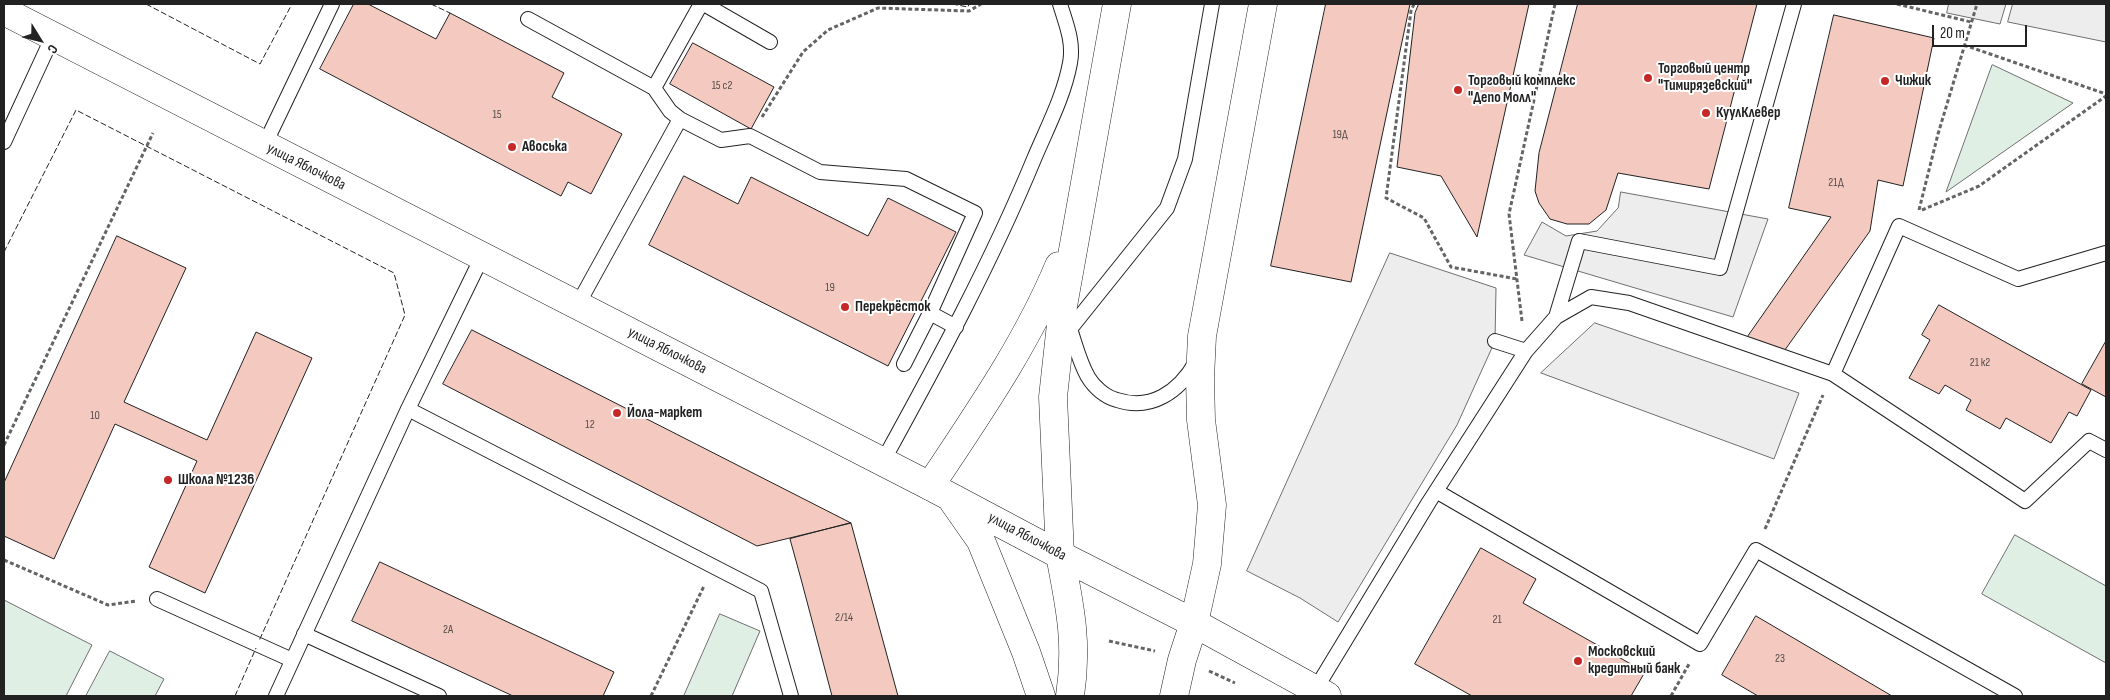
<!DOCTYPE html>
<meta charset="utf-8">
<style>
body{margin:0}
#map{position:relative;width:2110px;height:700px;overflow:hidden;background:#fff;font-family:"Sofia Sans Condensed",sans-serif}
canvas{display:block}
.frame{position:absolute;inset:0;border:5px solid #222;pointer-events:none}
.north{position:absolute;left:15px;top:15px;width:50px;height:50px;-webkit-text-stroke:4px #fff;paint-order:stroke;rotate:126deg;font-size:14px;font-weight:700;line-height:20px;text-align:center;color:#222}
.north::after{content:'';display:block;margin:auto;width:18px;height:22px;background:#222;clip-path:polygon(50% 0,100% 100%,50% 72%,0 100%)}
.scale{position:absolute;left:1932px;top:25px;width:95px;height:22px;box-sizing:border-box;border:2px solid #222;border-top:0;padding-left:6px;font-size:15px;line-height:18px;white-space:nowrap;color:#222;-webkit-text-stroke:4px #fff;paint-order:stroke}
</style>
<div id="map">
<canvas width="2110" height="700"></canvas>
<div class="frame"></div>
<div class="north">С</div>
<div class="scale">20 m</div>
</div>
<script>
const g = document.querySelector('canvas').getContext('2d');
g.lineJoin = 'round';
function fill(path, color) { g.fillStyle = color; g.fill(path, 'evenodd'); }
function strokePath(path, color, width, dash) { g.strokeStyle = color; g.lineWidth = width; g.lineCap = dash ? 'butt' : 'round'; g.setLineDash(dash || []); g.stroke(path); }
function write(font, color, halo, rows, align = 'center') {
  g.font = font + ' "Sofia Sans Condensed",sans-serif'; g.lineWidth = 4; g.setLineDash([]); g.textBaseline = 'middle'; g.strokeStyle = halo; g.fillStyle = color; for (const [text, x, y, turn = 0] of rows) {
    g.save(); g.translate(x, y); g.rotate((+turn || 0) * Math.PI / 180); g.textAlign = isNaN(turn) ? turn : align; if (halo) g.strokeText(text, 0, 0); g.fillText(text, 0, 0); g.restore();
  }
}
const green = new Path2D(`
 M1993 65 2073 103 1946 192 1992 65Z
 M2015 535 2106 586V663L1982 594Z
 M4 600 92 645 66 696H4Z
 M720 614 760 631 732 696H684Z
 M110 651 164 679 155 696H86Z`);
fill(green, '#e0efe3');
strokePath(green, '#6f6f6f', 1);
const parking = new Path2D(`
 M1949 4H2006L2000 24 1947 13Z
 M2013 4H2106V42L2008 22Z
 M1621 192 1768 219 1733 317 1524 255 1542 222 1566 236 1597 231 1618 208Z
 M1390 253 1496 288 1495 341 1457 425 1338 622 1300 598 1247 571Z
 M1595 323 1799 393 1774 459 1541 373Z`);
fill(parking, '#ededed');
strokePath(parking, '#6f6f6f', 1);
const building = new Path2D(`
 M354 4H368L436 39 450 13 564 73 552 97 622 134 591 194 568 182 561 196 320 69Z
 M1326 4H1410L1351 282 1271 266Z
 M1419 4H1529L1477 237 1441 176 1397 167 1415 13Z
 M1578 4H1757L1709 189 1618 173 1606 210 1589 224H1567L1550 219 1539 203 1535 191 1539 153Z
 M1834 15 1934 38 1903 186 1878 180 1870 231 1782 354 1745 340 1831 217 1789 208Z
 M693 43 774 87 751 129 670 84Z
 M684 176 738 204 751 177 868 236 888 198 956 232 888 366 649 245Z
 M117 236 186 268 124 402 207 440 256 332 312 358 205 593 149 567 197 461 115 424 54 559 4 536V483Z
 M1939 305 2091 390 2077 416 2069 412 2051 443 2006 418 2000 429 1966 410 1971 400 1945 385 1939 394 1909 378 1930 340 1922 335Z
 M472 330 851 523 757 546 443 384Z
 M2106 341V397L2082 384Z
 M851 523 898 696H832L801 579 790 539Z
 M1481 548 1536 579 1523 603 1645 672 1631 696H1472L1415 664Z
 M380 562 614 672 603 696H513L352 621Z
 M1756 616 1802 643 1892 696H1758L1722 675Z`);
fill(building, '#f3c9c0');
strokePath(building, '#222', 1);
const lane = new Path2D(`
 M704 4 770 42
 M528 19 654 88 670 111 680 119 721 140 750 136 820 172 906 179 975 213 930 313 956 327
 M654 88 701 4
 M4 142 53 36
 M264 146 332 4
 M577 306 680 119
 M1556 317 1579 241 1720 268 1794 4
 M1069 326C1075 343 1079 361 1088 377 1094 387 1105 397 1117 400 1151 411 1179 392 1196 362
 M1066 338 1070 329 1167 208 1185 159 1212 4
 M1495 341 1526 351
 M904 364 930 313
 M1833 374 1899 226 2018 279 2106 253
 M408 409 761 591 791 696
 M883 461C937 363 991 263 1034 159 1047 128 1064 96 1070 63 1074 42 1066 24 1060 4
 M1436 491 1700 644 1756 550 2015 696
 M157 599 292 660
 M304 634 439 696
 M1315 690 1429 502 1526 351 1556 317 1591 297 1629 303 1833 374 2025 501 2089 441 2106 450
 M276 696 408 409 482 257`);
const street = new Path2D(`
 M930 486C977 415 1026 345 1059 266
 M1060 555 1053 397 1063 306 1117 4
 M1194 623 1207 564 1212 505 1201 420 1200 378 1202 336 1263 4`);
const secondary = new Path2D(`
 M4 11 930 486 1060 555 1194 623 1327 696
 M953 501 981 541 1026 652 1041 696
 M1060 555C1070 607 1078 643 1070 696
 M1174 696 1182 660 1194 623`);
strokePath(lane, '#222', 16);
strokePath(street, '#222', 29);
strokePath(secondary, '#222', 29);
strokePath(new Path2D(`
 M1414 4 1411 11 1386 198 1424 218 1451 267 1517 279
 M1897 4 1971 22
 M1964 45 2106 94
 M762 117 803 52 828 30 878 8 969 11 981 4
 M1919 210 1938 134 1977 4
 M1922 210 1979 186 2106 96
 M1522 321 1509 214 1555 4
 M4 445 153 133
 M1765 529 1823 395
 M4 560 108 605 136 601
 M1109 641 1155 651
 M1209 671 1235 683
 M651 696 704 586
 M1671 696 1689 664`), '#646464', 3, [4, 2.5]);
strokePath(lane, '#fff', 14);
strokePath(street, '#fff', 28);
strokePath(secondary, '#fff', 28);
strokePath(new Path2D(`
 M146 4 260 64 292 4
 M431 4 450 13
 M952 4 968 7 969 4
 M4 252 76 110 394 273 405 315 259 641
 M235 696 256 648`), '#222', 1, [6, 2.5]);
for (const [x, y, r, color] of [
 [1648,78,5,"#c62828"],
 [1885,81,5,"#c62828"],
 [1458,90,5,"#c62828"],
 [1706,113,5,"#c62828"],
 [512,147,5,"#c62828"],
 [845,307,5,"#c62828"],
 [617,413,5,"#c62828"],
 [168,480,5,"#c62828"],
 [1578,661,5,"#c62828"]
]) { const dot = new Path2D(); dot.arc(x, y, r, 0, 2 * Math.PI); g.fillStyle = color; g.fill(dot); strokePath(dot, '#fff', 2); }
write('12px', '#564c4a', null, [
 ["15 с2",722,86],
 ["15",497,115],
 ["19Д",1340,135],
 ["21Д",1836,183],
 ["19",830,288],
 ["21 к2",1980,363],
 ["10",95,416],
 ["12",590,425],
 ["2/14",844,618],
 ["21",1497,620],
 ["2А",448,630],
 ["23",1780,659]
]);
write('bold 15px', '#222', '#fff', [
 ["Торговый центр",1658,69],
 ["\"Тимирязевский\"",1658,86],
 ["Торговый комплекс",1468,81],
 ["\"Депо Молл\"",1468,98],
 ["Чижик",1895,81],
 ["КуулКлевер",1716,113],
 ["Авоська",522,147],
 ["Перекрёсток",855,307],
 ["Йола-маркет",627,413],
 ["Школа №1236",178,480],
 ["Московский",1588,652],
 ["кредитный банк",1588,669]
], 'left');
write('15px', '#222', '#fff', [
 ["улица Яблочкова",306,167,27],
 ["улица Яблочкова",667,351,27],
 ["улица Яблочкова",1027,537,28]
]);
</script>
